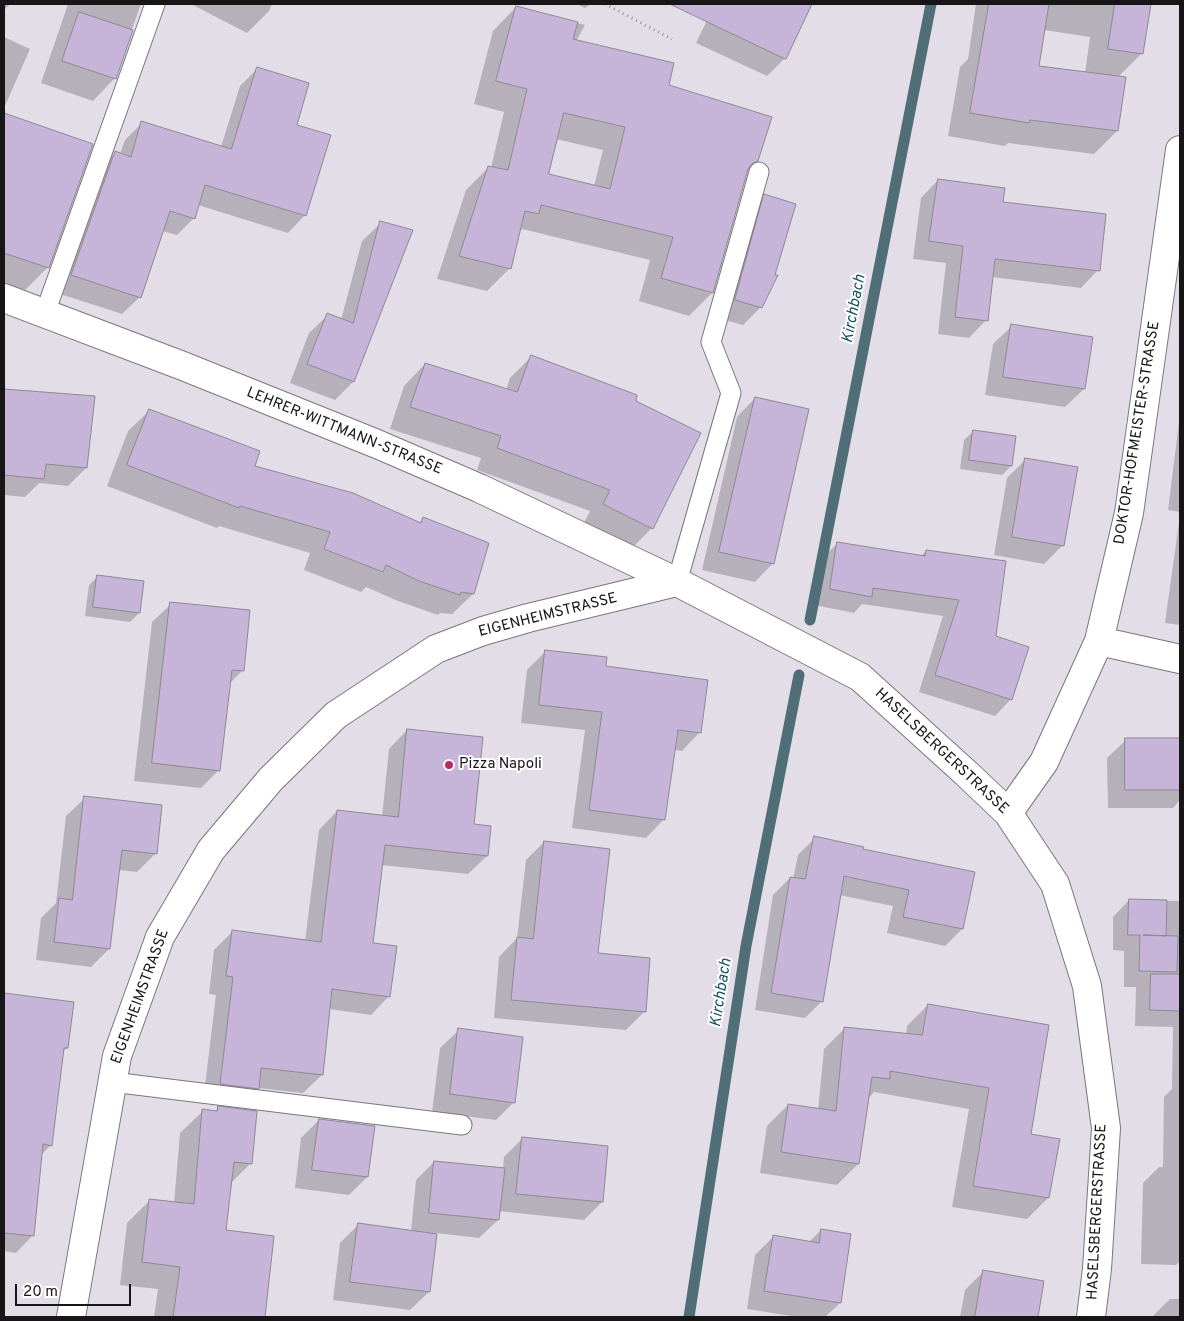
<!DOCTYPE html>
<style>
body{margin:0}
#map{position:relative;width:1184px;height:1321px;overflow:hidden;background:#e3dde8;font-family:Overpass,sans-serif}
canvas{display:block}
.frame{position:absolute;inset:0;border:5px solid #171518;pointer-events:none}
.scale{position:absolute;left:15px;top:1284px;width:116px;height:22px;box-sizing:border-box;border:2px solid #171518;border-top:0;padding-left:6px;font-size:15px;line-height:18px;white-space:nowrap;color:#171518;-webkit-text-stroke:4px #fff;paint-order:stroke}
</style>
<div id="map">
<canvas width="1184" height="1321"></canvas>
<div class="frame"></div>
<div class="scale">20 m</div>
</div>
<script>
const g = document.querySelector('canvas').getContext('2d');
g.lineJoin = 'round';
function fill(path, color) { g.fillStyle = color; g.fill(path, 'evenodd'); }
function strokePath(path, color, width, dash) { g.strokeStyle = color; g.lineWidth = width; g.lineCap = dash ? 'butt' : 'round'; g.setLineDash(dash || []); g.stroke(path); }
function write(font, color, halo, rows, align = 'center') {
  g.font = font + ' Overpass,sans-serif'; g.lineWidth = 4; g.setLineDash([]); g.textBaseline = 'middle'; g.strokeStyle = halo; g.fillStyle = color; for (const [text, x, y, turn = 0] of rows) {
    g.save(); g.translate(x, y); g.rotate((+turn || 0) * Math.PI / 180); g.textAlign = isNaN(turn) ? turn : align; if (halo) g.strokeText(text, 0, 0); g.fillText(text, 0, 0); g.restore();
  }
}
fill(new Path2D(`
 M4 4H10L4 10Z
 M68 4H141L114 79 93 101 41 83Z
 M191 4H272L269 11 247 33Z
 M577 4H590L585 8Z
 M715 4H810L785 58 767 76 696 43Z
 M976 4H1150L1142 53 1118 77 1117 131 1094 154 1008 143 1005 146 948 136 960 67 968 59ZM1044 30 1090 37 1085 73 1037 67Z
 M516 7 585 25 576 41 667 86 757 160 746 172 712 293 689 316 639 301 650 260 522 229 519 232 510 268 487 291 437 279 466 190 489 167 491 168 504 112 474 104 493 31ZM556 139 603 150 594 186 547 175Z
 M4 37 30 49 4 108Z
 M257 69 295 126 305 215 288 233 198 205 194 218 177 235 162 231 140 297 122 314 54 292 98 170 115 153 120 154 125 140 142 123 221 147 240 86Z
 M13 148 48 267 25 290 4 283V174Z
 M938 180 1002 203 1098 270 1081 288 992 277 986 320 969 338 938 334 946 263 913 259 921 198Z
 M765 195 761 307 743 325 717 318 747 214Z
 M381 223 411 231 353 382 335 400 290 383 309 333 328 315 341 320 362 241Z
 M1012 326 1091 338 1084 389 1065 407 985 395 993 344Z
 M531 357 634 402 652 528 631 549 583 525 590 511 477 470 481 458 390 429 404 386 425 364 506 390 510 378Z
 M4 390 94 397 86 468 68 486 39 483 25 497 4 495Z
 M755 398 773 563 755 582 702 570 737 417Z
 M149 411 253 466 419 523 423 519 473 594 452 614 440 613 438 615 398 601 366 587 361 592 304 570 310 553 219 526 217 528 107 486 128 431Z
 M1180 414V512L1168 510Z
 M974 431 1011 466 1002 475 960 469 964 440Z
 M1026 459 1063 545 1044 564 994 555 1007 478Z
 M1180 515V625L1165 623Z
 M838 543 921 556 926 551 994 637 1011 699 995 716 919 692 943 616 862 604 854 613 814 605 821 559Z
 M98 576 139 613 130 622 85 616 89 585Z
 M171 604 243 670 229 684 219 770 201 788 134 781 152 622Z
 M546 651 605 667 700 732 682 751 674 750 664 819 646 838 572 828 585 730 521 723 527 670Z
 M407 730 473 825 487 856 468 874 381 865 372 944 389 996 371 1015 329 1009 322 1075 303 1093 258 1088 239 1106 203 1102 216 995 209 994 214 950 233 931 305 941 319 830 337 811 382 817 389 749Z
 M1180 739V800L1173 808H1108L1107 758 1126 740Z
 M85 798 156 853 137 872 119 870 109 949 91 967 36 960 41 918 56 903 66 816Z
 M815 838 862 850 962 929 945 946 887 933 893 906 839 895 822 1001 805 1018 755 1010 773 895 790 878 793 879 798 855Z
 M544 842 596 954 644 1012 626 1030 494 1018 499 957 517 938 526 860Z
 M1129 900 1180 901V1261L1176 1265 1141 1264 1143 1183 1159 1167H1163L1164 1097 1172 1089 1173 1027 1135 1026 1136 987H1124V951L1113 950V917Z
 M4 994 72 1003 67 1048 62 1052 51 1145 41 1155 33 1235 16 1253 4 1251Z
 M928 1005 1029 1135 1048 1198 1027 1219 952 1207 969 1109 874 1092 868 1099 858 1164 837 1185 760 1173 767 1126 788 1105 818 1110 824 1049 845 1028 906 1035 907 1026Z
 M459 1030 514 1102 496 1120 432 1112 440 1048Z
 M218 1108 251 1163 230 1184 225 1231 238 1299 236 1317H154L158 1289 120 1285 127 1223 150 1200 174 1203 180 1133 203 1111 214 1112Z
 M319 1120 367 1177 349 1195 295 1188 301 1138Z
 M522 1139 602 1202 584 1220 498 1211V1220L479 1238 436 1233 429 1292 410 1310 333 1300 340 1243 358 1225 411 1232 416 1180 434 1162 503 1169 504 1157Z
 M821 1230 840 1303 825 1317H798L747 1309 755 1255 774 1236 809 1242Z
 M983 1272 1043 1282 1037 1317H960L965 1290Z
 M1170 1299H1180V1317H1152Z`), '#0003');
strokePath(new Path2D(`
 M810 620 931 4
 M689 1317 746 946 799 675`), '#506e78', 11);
const building = new Path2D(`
 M670 4H812L786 59Z
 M989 4H1049L1039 66 1126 77 1118 131 1030 120 1029 123 970 113Z
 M1115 4H1151L1143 54 1108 49Z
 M516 6 578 22 573 39 674 63 669 85 772 117 758 161 752 164 748 169 713 293 661 278 673 237 541 205 539 214 525 211 511 269 459 256 488 166 508 170 527 89 496 81ZM564 113 625 127 610 189 549 174Z
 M79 12 133 30 116 79 62 61Z
 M257 67 309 83 297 125 331 135 306 216 205 185 195 219 170 211 141 298 71 275 115 151 131 157 141 121 231 149Z
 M4 113 93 144 49 268 4 253Z
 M938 179 1005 188 1003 202 1106 214 1100 271 995 259 988 321 955 317 963 246 929 241Z
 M764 194 796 204 775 275H778L762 308 735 300Z
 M380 221 413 230 354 382 307 364 327 313 353 323Z
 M1011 324 1093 337 1085 389 1003 377Z
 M531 355 637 395 636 401 701 433 653 529 603 504 610 490 497 448 501 436 410 407 425 363 517 392Z
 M4 389 95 396 87 468 46 464 44 479 4 475Z
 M755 397 809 409 774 564 719 552Z
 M149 409 260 451 255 466 353 493 421 523 423 517 489 543 474 594 461 592 460 595 419 581 386 565 383 572 324 549 330 532 240 506 239 508 127 465Z
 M973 430 1016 436 1012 466 969 460Z
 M1025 458 1078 467 1064 546 1012 537Z
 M837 542 925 556 926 550 1006 561 996 636 1029 647 1012 700 935 675 959 600 873 588 872 597 830 589Z
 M97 575 144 581 140 613 93 607Z
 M170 602 250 610 244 671 232 670 220 771 152 763Z
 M545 650 607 657 606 666 708 680 701 733 678 730 665 820 589 810 602 712 539 705Z
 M407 729 483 737 474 824 491 826 488 856 385 845 373 943 397 946 390 997 332 989 323 1075 261 1068 259 1089 220 1084 233 977 226 976 232 930 321 942 337 810 398 817Z
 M1125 738H1180V790H1125Z
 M84 796 162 805 157 854 122 850 110 949 54 942 59 898 72 900Z
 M814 836 864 847 863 849 975 872 963 929 903 917 909 890 844 876 823 1002 771 993 790 877 805 879Z
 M544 841 610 849 598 953 650 958 646 1012 511 1000 517 937 533 939Z
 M1129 899 1167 900 1166 936 1143 935 1178 936 1177 972 1139 971 1140 935H1128Z
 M1151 974H1180V1011L1150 1010Z
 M4 993 74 1002 68 1048H64L52 1146 43 1144 34 1236 4 1233Z
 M928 1004 1049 1025 1031 1134 1060 1139 1049 1198 973 1186 989 1088 890 1071V1079L872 1077 859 1164 781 1152 788 1104 836 1111 844 1027 922 1035Z
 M458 1028 523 1037 515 1103 450 1094Z
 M218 1106 257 1111 252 1164 234 1162 226 1230 274 1236 265 1317H173L180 1267 142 1262 149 1199 194 1204 202 1109 217 1111Z
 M319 1119 375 1126 368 1177 312 1170Z
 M522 1137 608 1146 603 1202 516 1194Z
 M434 1161 505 1168 499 1220 429 1213Z
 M358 1223 437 1234 430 1292 350 1282Z
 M821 1229 851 1234 841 1303 764 1291 773 1235 819 1243Z
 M983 1270 1044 1281 1038 1317H975Z`);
fill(building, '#c6b5d8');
strokePath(building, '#8d8892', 1);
const service = new Path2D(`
 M45 313 155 4
 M677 582 731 393 711 342 759 172
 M112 1082 462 1125`);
const minor = new Path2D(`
 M4 298 183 366 377 444 479 488 677 582 860 677 967 774 1008 813 1055 884 1087 986 1106 1128 1097 1269 1091 1317
 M1099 641 1180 659
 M1008 813 1044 762 1099 641 1129 513 1180 150
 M71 1317 117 1056 160 937 211 850 271 779 336 715 436 649 483 631 528 618 677 582`);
strokePath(service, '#7a767f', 21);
strokePath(minor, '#7a767f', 30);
strokePath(new Path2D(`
 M605 4 672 39`), '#959199', 3, [1, 4]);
strokePath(service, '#fff', 19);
strokePath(minor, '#fff', 28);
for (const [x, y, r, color] of [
 [449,765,5,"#b72b62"]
]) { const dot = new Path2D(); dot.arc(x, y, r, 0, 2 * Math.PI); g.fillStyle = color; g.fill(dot); strokePath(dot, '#fff', 2); }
write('15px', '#171518', '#fff', [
 ["LEHRER-WITTMANN-STRASSE",344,432,22],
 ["DOKTOR-HOFMEISTER-STRASSE",1138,433,-81],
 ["EIGENHEIMSTRASSE",548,616,-14],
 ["HASELSBERGERSTRASSE",941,752,43],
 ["EIGENHEIMSTRASSE",141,997,-70],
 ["HASELSBERGERSTRASSE",1098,1212,-87]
]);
write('15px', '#171518', '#fff', [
 ["Pizza Napoli",459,765]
], 'left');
write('italic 16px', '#165363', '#fff', [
 ["Kirchbach",855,309,-79],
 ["Kirchbach",722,993,-81]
]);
</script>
